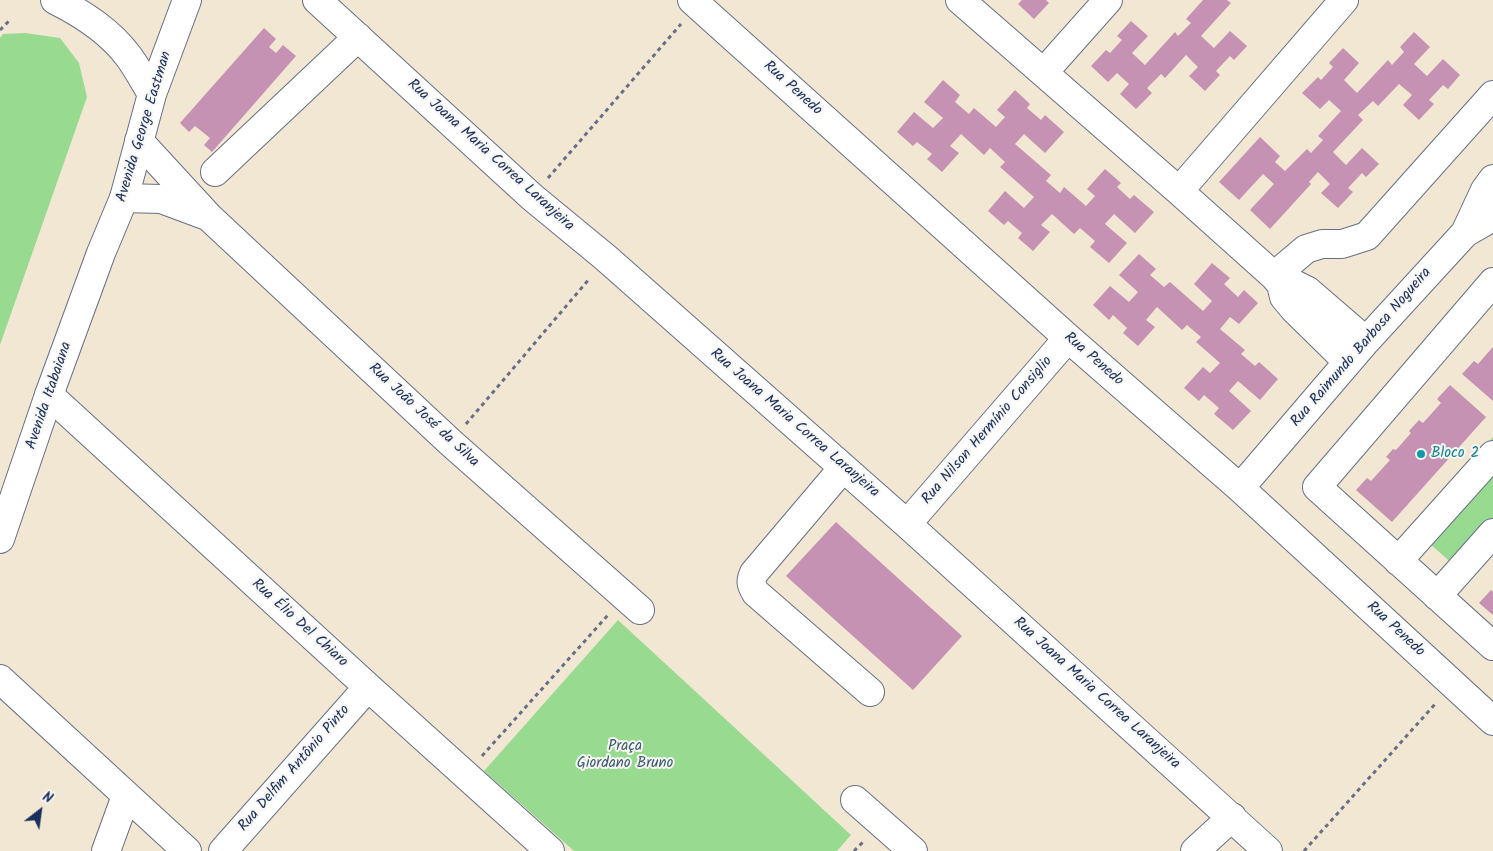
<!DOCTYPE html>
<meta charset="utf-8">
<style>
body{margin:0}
#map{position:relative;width:1493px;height:851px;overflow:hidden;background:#f2e7d2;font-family:Kalam,sans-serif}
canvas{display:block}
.north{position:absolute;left:15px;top:786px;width:50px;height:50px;-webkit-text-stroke:4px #f6f6f2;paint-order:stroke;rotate:30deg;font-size:14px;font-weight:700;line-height:20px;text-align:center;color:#1b2f5e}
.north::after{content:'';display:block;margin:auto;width:18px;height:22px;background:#1b2f5e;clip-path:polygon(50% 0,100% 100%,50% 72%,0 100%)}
</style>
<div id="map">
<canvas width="1493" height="851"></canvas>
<div class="north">N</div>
</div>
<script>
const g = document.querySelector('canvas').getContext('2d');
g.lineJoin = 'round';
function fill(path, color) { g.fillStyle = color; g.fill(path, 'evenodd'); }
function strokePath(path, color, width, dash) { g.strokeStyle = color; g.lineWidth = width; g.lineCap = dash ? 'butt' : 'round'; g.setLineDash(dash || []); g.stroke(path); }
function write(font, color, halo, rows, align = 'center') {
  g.font = font + ' Kalam,sans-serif'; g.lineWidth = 4; g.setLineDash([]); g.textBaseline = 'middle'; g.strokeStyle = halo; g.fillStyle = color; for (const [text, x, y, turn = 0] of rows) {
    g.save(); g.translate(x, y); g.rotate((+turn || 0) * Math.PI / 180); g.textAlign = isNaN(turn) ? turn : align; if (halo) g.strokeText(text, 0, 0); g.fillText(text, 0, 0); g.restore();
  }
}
fill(new Path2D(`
 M25 33 60 38 79 63 87 97 0 345V38L3 34Z
 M1493 437V555L1471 580 1413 529Z
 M618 620 851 835 837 851H574L484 771Z`), '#99da91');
fill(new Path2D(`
 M1022 0H1046L1049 3 1034 19 1018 4Z
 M1203 0H1227L1231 3 1201 36 1214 48 1230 31 1247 46 1234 60 1230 56 1216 71 1220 75 1205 91 1189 76 1198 67 1186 55 1165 78 1161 74 1147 88 1152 93 1136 109 1120 94 1129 84 1117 73 1108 82 1091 66 1106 50 1110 53 1122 40 1117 36 1131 21 1148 36 1132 53 1145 65 1175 32 1178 36 1191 23 1186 19Z
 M264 28 276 39 269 47 276 53 283 45 296 56 212 152 204 145 210 138 195 126 189 132 180 123Z
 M1414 32 1430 47 1414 64 1427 76 1443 59 1460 75 1448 89 1443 85 1429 100 1434 104 1419 120 1403 105 1412 95 1399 84 1378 106 1373 101 1358 115 1363 120 1333 152 1346 165 1362 148 1379 164 1366 177 1362 173 1348 188 1353 192 1338 208 1321 193 1330 184 1318 172 1309 182 1311 184 1270 229 1250 210 1274 184 1263 174 1239 200 1219 182 1260 137 1280 156 1275 162 1285 171 1307 149 1311 153 1323 140 1318 136 1341 111 1329 100 1320 109 1302 93 1318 77 1321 80 1333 67 1329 63 1343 48 1359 63 1344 80 1357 93 1388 60 1392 65 1404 52 1400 47Z
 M943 80 960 95 955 102 969 114 974 108 996 127 1005 117 997 110 1015 90 1030 104 1027 108 1041 120 1045 115 1064 132 1045 153 1024 134 1015 144 1051 175 1046 181 1060 193 1064 187 1086 206 1095 196 1087 189 1105 169 1121 183 1117 187 1130 199 1134 195 1154 212 1135 233 1114 214 1105 224 1127 243 1109 263 1090 247 1095 241 1080 228 1074 234 1052 214 1041 225 1050 232 1033 251 1018 238 1022 233 1008 221 1004 225 988 211 1005 191 1024 208 1034 197 1000 167 1005 162 990 148 984 155 961 134 950 146 959 153 942 172 927 159 932 154 917 142 913 146 897 132 914 112 933 128 943 118 924 102Z
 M1139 254 1156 269 1150 275 1164 287 1170 282 1203 311 1212 301 1194 284 1212 263 1230 278 1224 284 1238 297 1244 290 1258 303 1239 324 1230 317 1220 329 1245 350 1241 354 1255 366 1259 362 1278 379 1260 400 1238 381 1229 391 1251 411 1233 430 1214 414 1219 408 1204 395 1199 401 1184 388 1203 367 1210 373 1220 363 1196 342 1201 337 1187 325 1182 330 1157 307 1146 320 1155 327 1138 346 1123 333 1127 328 1113 315 1109 320 1093 305 1110 286 1129 302 1138 292 1119 275Z
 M1493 347V401L1462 374 1474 361 1478 364Z
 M1450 385 1486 417 1392 522 1356 490 1367 478 1371 481 1390 460 1386 457 1393 449 1396 450 1411 433 1409 431 1419 420 1423 423 1441 403 1437 399Z
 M836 522 962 636 913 690 786 576Z
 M1491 590 1493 592V615L1479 603Z`), '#c692b3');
const minor = new Path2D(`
 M317 0 532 197 606 258 907 524 1268 851
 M692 0 1068 338 1240 488 1493 721
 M960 0 1179 191 1274 276 1281 284 1284 297 1294 309 1348 362
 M1044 72 1108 0
 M139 141 209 217 450 442 640 610
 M215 172 358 37
 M1179 191 1344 0
 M124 198 161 199 204 215
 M1465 233 1485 190 1493 179
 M1274 276 1306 249 1322 244H1342L1367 236 1493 95
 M1493 282 1317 487 1493 646
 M1281 284H1294L1308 291 1366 341
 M49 395 368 687 550 851
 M843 468 754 573C750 581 751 585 756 593L870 692
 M1240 488 1366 341 1465 233 1493 217
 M907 524 1068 338
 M1398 561 1493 455
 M1437 596 1493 533
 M0 679 187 851
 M855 800 913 851
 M106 851 126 796
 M223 851 368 687
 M1195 851 1232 817`);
const major = new Path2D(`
 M55 0C83 14 110 31 129 57 137 68 144 81 152 94
 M0 539 49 395 101 253 124 198 152 94 187 0`);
strokePath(minor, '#666f87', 30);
strokePath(major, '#666f87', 30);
strokePath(new Path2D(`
 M0 30 10 20
 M548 178 681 24
 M466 424 590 278
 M482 756 608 615
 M854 851 864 841
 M1304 851 1436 703`), '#666f87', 3, [4, 4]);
strokePath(minor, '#fff', 28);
strokePath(major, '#fff', 28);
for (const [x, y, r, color] of [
 [1421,454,5,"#0f9aa8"]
]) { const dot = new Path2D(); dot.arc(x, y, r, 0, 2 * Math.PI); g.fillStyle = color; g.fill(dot); strokePath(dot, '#f6f6f2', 2); }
write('15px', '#1b2f5e', '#f6f6f2', [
 ["Rua Penedo",792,89,42],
 ["Avenida George Eastman",145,127,-73],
 ["Rua Joana Maria Correa Laranjeira",490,156,42],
 ["Rua Raimundo Barbosa Nogueira",1362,348,-49],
 ["Rua Penedo",1093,360,41],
 ["Avenida Itabaiana",50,396,-71],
 ["Rua João José da Silva",423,416,43],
 ["Rua Joana Maria Correa Laranjeira",794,424,41],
 ["Rua Nilson Hermínio Consiglio",988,431,-49],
 ["Rua Élio Del Chiaro",299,624,42],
 ["Rua Penedo",1395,630,43],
 ["Rua Joana Maria Correa Laranjeira",1096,694,42],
 ["Rua Delfim Antônio Pinto",295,769,-49]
]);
write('15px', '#0d838f', '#f6f6f2', [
 ["Bloco 2",1431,454]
], 'left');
write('15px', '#3a5a6b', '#f6f6f2', [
 ["Praça",625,747],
 ["Giordano Bruno",625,764]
]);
</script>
